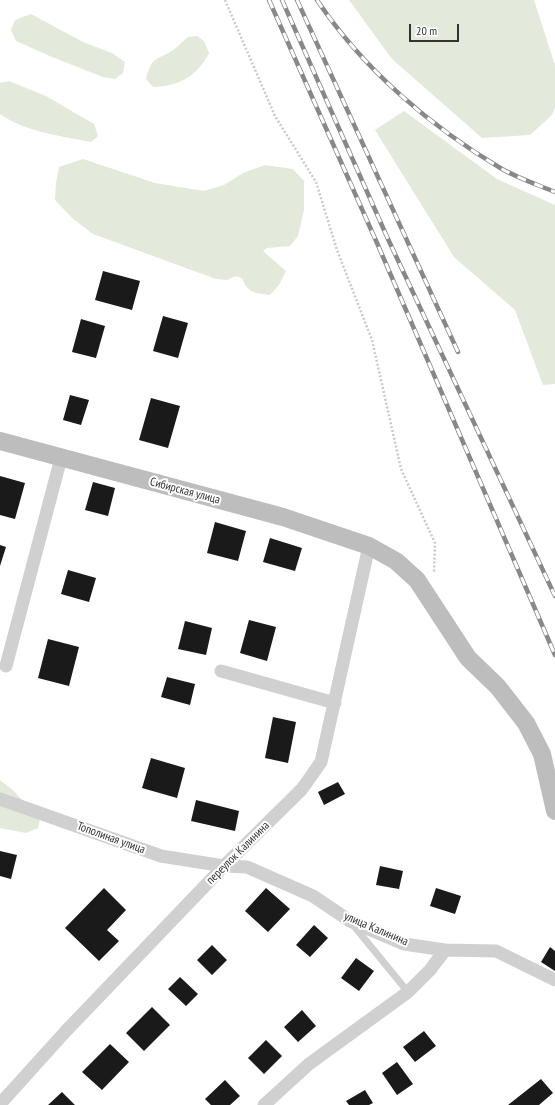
<!DOCTYPE html>
<meta charset="utf-8">
<style>
body{margin:0}
#map{position:relative;width:555px;height:1105px;overflow:hidden;background:#fff;font-family:"PT Sans Narrow",sans-serif}
canvas{display:block}
.scale{position:absolute;left:409px;top:24px;width:50px;height:18px;box-sizing:border-box;border:2px solid #333;border-top:0;padding-left:5px;font-size:12px;line-height:14px;white-space:nowrap;color:#333;-webkit-text-stroke:3px #fff;paint-order:stroke}
</style>
<div id="map">
<canvas width="555" height="1105"></canvas>
<div class="scale">20 m</div>
</div>
<script>
const g = document.querySelector('canvas').getContext('2d');
g.lineJoin = 'round';
function fill(path, color) { g.fillStyle = color; g.fill(path, 'evenodd'); }
function strokePath(path, color, width, dash) { g.strokeStyle = color; g.lineWidth = width; g.lineCap = dash ? 'butt' : 'round'; g.setLineDash(dash || []); g.stroke(path); }
function write(font, color, halo, rows, align = 'center') {
  g.font = font + ' "PT Sans Narrow",sans-serif'; g.lineWidth = 4; g.setLineDash([]); g.textBaseline = 'middle'; g.strokeStyle = halo; g.fillStyle = color; for (const [text, x, y, turn = 0] of rows) {
    g.save(); g.translate(x, y); g.rotate((+turn || 0) * Math.PI / 180); g.textAlign = isNaN(turn) ? turn : align; if (halo) g.strokeText(text, 0, 0); g.fillText(text, 0, 0); g.restore();
  }
}
fill(new Path2D(`
 M349 0H534L555 65V107L552 115 530 135 482 138 392 59Z
 M31 14 83 42 112 53 125 62 123 73 115 79 103 77 52 57 16 41 11 30 15 20Z
 M197 36 204 41 209 53C197 76 180 86 153 87L146 79C152 55 157 61 173 50 178 47 183 41 188 37Z
 M9 81 46 96 94 124 98 136 91 142C61 136 26 132 0 114V83Z
 M404 111 497 179 555 205V384L543 385 515 310 454 257 375 130Z
 M83 159 155 183 204 191 224 185 243 173 265 165 293 169 304 181V210L298 236 290 246 267 248 263 251 286 271 279 285 270 295C254 293 248 293 242 278L236 276 227 280 216 279 93 234 72 218 55 200 56 183 59 167Z
 M0 780 13 790 40 820 38 828 26 833 0 828Z`), '#e3e9db');
fill(new Path2D(`
 M103 271 140 281 132 310 95 300Z
 M163 316 188 323 178 358 153 351Z
 M81 319 105 326 96 358 72 352Z
 M70 395 89 400 81 425 63 420Z
 M151 398 180 406 168 448 139 440Z
 M0 476 25 483 15 519 0 515Z
 M93 482 115 488 108 516 85 510Z
 M215 522 246 531 238 561 207 553Z
 M270 538 302 548 295 571 263 562Z
 M0 545 6 547 0 566Z
 M68 570 96 578 89 602 61 594Z
 M249 620 276 627 267 661 240 653Z
 M185 621 212 628 206 655 178 649Z
 M48 639 79 647 69 686 38 678Z
 M167 677 195 684 190 705 161 697Z
 M273 717 296 722 288 763 265 758Z
 M151 758 185 768 177 798 142 788Z
 M338 782 345 794 324 805 318 792Z
 M196 800 239 811 235 831 191 821Z
 M0 851 17 855 11 879 0 876Z
 M380 866 403 871 399 889 376 885Z
 M104 888 126 910 107 930 119 941 99 961 65 928Z
 M266 888 290 909 268 932 245 911Z
 M436 888 461 896 455 914 430 906Z
 M314 925 328 938 310 957 296 945Z
 M212 945 227 960 212 975 197 960Z
 M550 947 555 951V971L541 962Z
 M356 958 374 971 359 991 341 978Z
 M180 977 198 994 186 1006 168 989Z
 M152 1007 170 1025 144 1051 126 1033Z
 M302 1010 316 1026 298 1042 284 1027Z
 M424 1031 436 1046 415 1062 403 1047Z
 M266 1040 282 1056 264 1074 248 1058Z
 M110 1044 129 1062 102 1090 82 1072Z
 M397 1062 413 1084 397 1095 382 1073Z
 M541 1079 553 1093 539 1105H508Z
 M225 1080 240 1096 230 1105H211L205 1099Z
 M365 1090 373 1103 369 1105H349L346 1101Z
 M62 1092 75 1105H48Z`), '#1a1a1a');
strokePath(new Path2D(`
 M225 0 275 116 316 182 337 250 372 340 401 469 435 543 434 573`), '#cacaca', 2.5, [2, 2]);
strokePath(new Path2D(`
 M354 926 408 992`), '#d0d0d0', 7);
strokePath(new Path2D(`
 M6 666 61 458
 M221 671 335 703
 M0 799 161 856 224 866 247 867 313 896 350 921 404 944 445 950 496 951 555 980
 M0 1104 65 1032 224 866 302 789 321 762 369 546
 M264 1105 309 1064 408 992 430 970 445 950`), '#d0d0d0', 13);
strokePath(new Path2D(`
 M0 441 283 517 369 546 396 561 417 580 468 658 498 687 526 723 542 754 555 811`), '#bdbdbd', 18);
const rail = new Path2D(`
 M269 0 377 243 555 655
 M282 0 388 239 555 596
 M297 0 458 352
 M317 0C363 69 431 127 502 169 518 178 538 185 555 192`);
strokePath(rail, '#888', 4.5);
strokePath(rail, '#fff', 3, [9]);
write('12px', '#333', '#fff', [
 ["Сибирская улица",185,491,15],
 ["Тополиная улица",111,838,20],
 ["переулок Калинина",238,853,-45],
 ["улица Калинина",376,929,23]
]);
</script>
